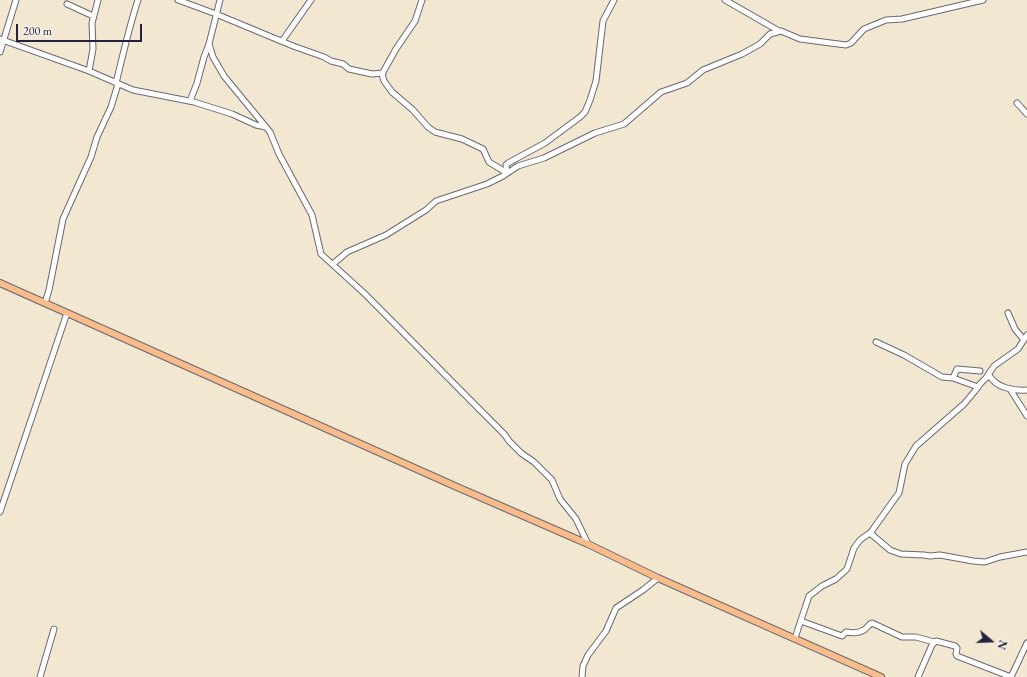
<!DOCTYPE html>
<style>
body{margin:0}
#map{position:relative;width:1027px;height:677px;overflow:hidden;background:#f2e8d1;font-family:"EB Garamond",serif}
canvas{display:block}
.north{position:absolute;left:971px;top:621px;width:40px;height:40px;-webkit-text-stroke:3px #f7f3e8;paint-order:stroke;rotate:109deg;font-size:11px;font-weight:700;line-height:16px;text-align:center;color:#22223b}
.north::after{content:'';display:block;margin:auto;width:14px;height:18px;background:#22223b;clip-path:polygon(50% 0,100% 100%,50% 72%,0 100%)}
.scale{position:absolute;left:16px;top:24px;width:126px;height:18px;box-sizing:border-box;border:2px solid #22223b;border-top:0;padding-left:5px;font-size:12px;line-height:14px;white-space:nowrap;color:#22223b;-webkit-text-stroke:3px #f7f3e8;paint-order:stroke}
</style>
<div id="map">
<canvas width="1027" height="677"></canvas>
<div class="north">N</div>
<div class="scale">200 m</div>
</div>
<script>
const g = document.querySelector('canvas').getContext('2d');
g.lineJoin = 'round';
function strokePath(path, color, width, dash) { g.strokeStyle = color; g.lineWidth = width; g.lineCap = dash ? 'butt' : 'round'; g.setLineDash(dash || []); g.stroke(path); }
const minor = new Path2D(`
 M178 0 216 14 293 46 324 57 331 61 343 64 349 69 372 74 383 73
 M220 0 209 44 213 57 224 76 270 132 279 154 312 215 321 254 365 294 505 435 509 441 521 453 534 462 552 480 560 499 576 519 588 544
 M422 0 415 21 396 49 382 74 384 81 392 92 413 110 428 127 435 132 462 139 483 149 489 162 507 173
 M725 0 779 31
 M67 4 93 16
 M0 39 89 71 133 90 194 102 232 114 256 125 266 127
 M282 41 311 0
 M0 52 16 0
 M89 71 93 49 92 23 98 0
 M116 83C123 55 129 27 138 0
 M190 101 197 83 204 57 209 44
 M1017 103 1027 114
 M507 173 506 165 508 163 545 143 580 117 585 112 590 100 596 81 603 21 614 0
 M333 264 347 252 386 235 426 210 436 201 487 184 503 176 518 166 544 158 595 133 624 124 661 92 687 83 703 70 742 54 760 44 770 34 781 31 800 39 846 45 851 43 864 29 886 20 902 19 983 0
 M45 303 49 290 63 219 91 157 97 137 111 107 118 84
 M1008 313 1015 329 1024 340
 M876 342 904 355 942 377 953 378 978 387
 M989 375C996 388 1014 391 1027 390
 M953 378 957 369 980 371
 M1010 389 1027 416
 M0 512 67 313
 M870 533 890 550 901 554 924 555 930 556 940 555 973 561 985 562 1000 557 1027 552
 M801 621 842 636 846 632C851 633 859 633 864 630 867 628 868 625 872 623L902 637H916L934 642
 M795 638 809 596 822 586 836 579 847 569 854 548 860 540 871 532 896 497 899 493 905 464 916 446 964 404 975 391 980 384 986 378 994 366 1018 349 1027 335
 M40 677 54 629
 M582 677 583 666 588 655 606 631 616 608 643 590 658 578
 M918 677 932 645 936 641 955 646 957 648 956 654 957 656 1011 677 1027 643`);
const major = new Path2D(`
 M0 283 457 487 588 544 658 578 881 677`);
strokePath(minor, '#6b6770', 7);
strokePath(major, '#6b6770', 8);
strokePath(minor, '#fff', 5);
strokePath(major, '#f9bc8a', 6);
</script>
